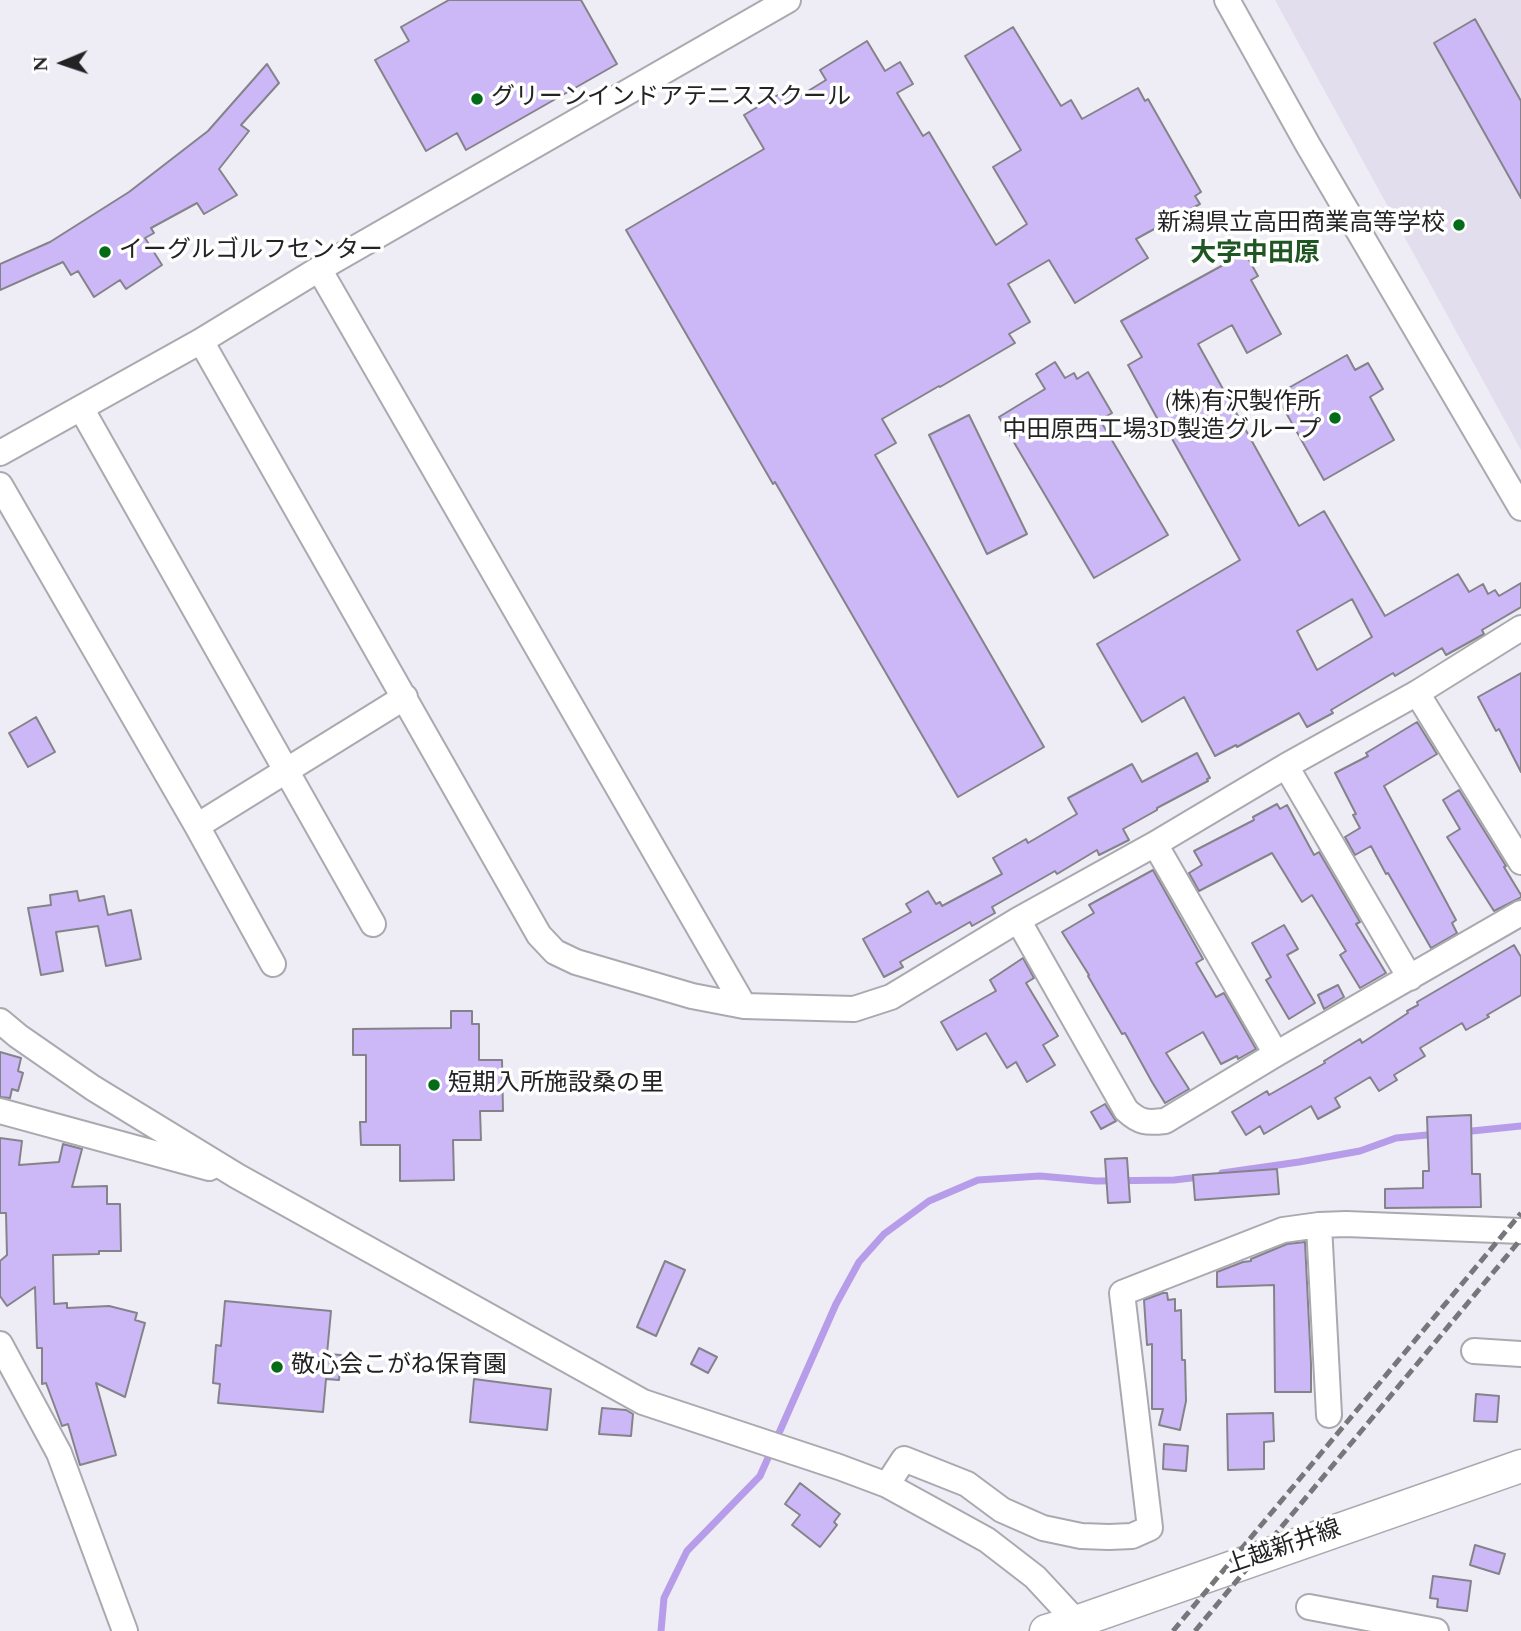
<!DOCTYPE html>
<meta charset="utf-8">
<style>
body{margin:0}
#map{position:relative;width:1521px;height:1631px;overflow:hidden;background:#eeecf4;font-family:Spectral,serif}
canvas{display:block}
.north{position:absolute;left:28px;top:28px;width:70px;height:70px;-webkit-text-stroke:5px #fff;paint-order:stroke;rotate:268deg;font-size:19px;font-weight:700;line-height:28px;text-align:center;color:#232325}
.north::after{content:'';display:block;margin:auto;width:24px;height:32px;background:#232325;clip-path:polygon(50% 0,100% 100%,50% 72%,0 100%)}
</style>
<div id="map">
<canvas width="1521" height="1631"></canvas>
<div class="north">N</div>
</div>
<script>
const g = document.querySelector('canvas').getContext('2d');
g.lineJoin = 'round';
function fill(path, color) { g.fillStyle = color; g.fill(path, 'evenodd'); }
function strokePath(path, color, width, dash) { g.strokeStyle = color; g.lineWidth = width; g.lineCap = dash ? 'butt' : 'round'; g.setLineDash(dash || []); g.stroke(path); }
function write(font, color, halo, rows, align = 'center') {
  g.font = font + ' Spectral,"Noto Sans JP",serif'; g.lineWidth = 7; g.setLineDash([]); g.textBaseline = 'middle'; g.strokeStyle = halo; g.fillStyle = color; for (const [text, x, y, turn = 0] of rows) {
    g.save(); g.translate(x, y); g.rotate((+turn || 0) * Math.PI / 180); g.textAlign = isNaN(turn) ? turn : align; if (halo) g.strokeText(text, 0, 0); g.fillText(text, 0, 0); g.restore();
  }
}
fill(new Path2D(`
 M1275 0H1521V450Z`), '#e2deed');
strokePath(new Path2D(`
 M1462 1132 1521 1126
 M1222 1173 1299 1162 1360 1151 1396 1138 1437 1134
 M661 1631 664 1598 687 1551 760 1476 836 1304 859 1262 884 1234 929 1201 978 1180 1040 1176 1096 1181 1174 1180 1200 1177`), '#b79ce9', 7);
const building = new Path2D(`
 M449 0H581L617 64 466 150 457 133 426 151 375 60 409 41 401 27Z
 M1475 19 1521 101V198L1434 43Z
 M1013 27 1061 106 1071 100 1082 119 1138 88 1145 101 1148 99 1201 192 1195 196 1200 204 1136 239 1148 258 1075 303 1049 260 1008 284 1030 322 1009 334 1015 343 940 387 939 386 882 419 896 443 875 455 1044 747 958 797 775 482 773 484 626 230 764 149 744 115 788 89 795 99 826 80 820 70 867 41 885 71 900 62 913 84 897 93 923 136 929 132 996 245 1027 224 993 167 1021 150 965 56Z
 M267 64 279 83 241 125 249 131 219 169 237 195 204 214 197 203 151 228 154 233 145 238 162 265 126 289 120 280 94 297 78 271 71 275 63 262 0 290V264L50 242 129 192 208 131Z
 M1245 253 1258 276 1251 280 1281 334 1247 353 1232 325 1198 344 1299 526 1324 511 1385 616 1458 574 1469 592 1483 584 1488 594 1495 590 1499 596 1521 583V607L1482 630 1484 634 1446 655 1442 648 1395 676 1393 673 1331 710 1333 713 1307 727 1299 713 1237 747 1236 745 1215 756 1184 697 1142 722 1097 644 1240 560 1166 428 1163 429 1128 365 1142 357 1121 321ZM1352 599 1372 637 1317 670 1297 631Z
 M1347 355 1355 370 1368 363 1383 389 1370 397 1394 440 1324 480 1276 395Z
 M1055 362 1065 378 1074 373 1077 379 1088 372 1112 413 1100 420 1168 535 1094 578 999 417 1045 389 1036 374Z
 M969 415 1027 534 987 554 929 435Z
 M1521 673V772L1499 729 1496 731 1478 697Z
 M36 717 55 752 28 767 9 733Z
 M1417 722 1437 754 1384 786 1456 920 1452 923 1457 933 1431 948 1388 873 1386 874 1371 846 1355 855 1345 837 1360 828 1353 815 1356 814 1335 773 1368 756 1366 753Z
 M1197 753 1210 778 1207 779 1208 781 1157 808V810L1123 829 1129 840 1099 855 1097 850 1057 874 1055 871 992 907 995 913 972 926 970 922 900 962 903 967 884 977 863 939 911 912 906 904 928 891 936 904 940 902 942 906 1002 874 993 858 1026 839 1028 843 1077 814 1068 798 1132 764 1142 782Z
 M1459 790 1506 866 1504 867 1521 895V897L1518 899 1494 911 1447 837 1460 829 1443 800Z
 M1277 804 1280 809 1287 805 1314 855 1319 852 1360 922 1356 924 1386 973 1360 988 1340 955 1346 951 1312 895 1302 902 1272 853 1199 891 1189 873 1202 865 1194 851 1254 820 1253 817Z
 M1153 870 1203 959 1196 963 1216 997 1224 993 1256 1049 1238 1059 1237 1056 1221 1064 1203 1032 1166 1053 1189 1089 1165 1103 1152 1082 1125 1033 1122 1034 1088 976 1089 975 1062 932 1094 913 1089 905Z
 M77 891 79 901 104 896 108 915 131 910 141 959 106 966 98 926 56 932 63 971 41 975 28 908 51 905 50 895Z
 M1284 925 1298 949 1287 955 1315 1003 1289 1019 1266 980 1271 977 1252 943Z
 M1514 945 1521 957V995L1487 1015 1489 1017 1466 1030 1462 1023 1420 1048 1425 1056 1394 1075 1397 1080 1379 1091 1370 1077 1335 1098 1340 1107 1318 1119 1311 1106 1264 1134 1260 1126 1246 1135 1232 1112 1267 1091 1269 1095 1325 1063 1324 1061 1360 1039 1362 1043 1408 1013 1407 1011 1418 1005 1417 1002Z
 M1023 958 1034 978 1026 983 1058 1036 1043 1045 1055 1065 1027 1082 1016 1062 1007 1068 986 1033 957 1050 941 1022 996 991 990 980Z
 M1338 985 1344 997 1324 1009 1318 995Z
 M451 1011H472V1024H479V1060H502L503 1111H480L481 1140H453L454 1180 400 1181V1145H361L360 1122H366V1055H353V1029L451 1028Z
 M0 1052 21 1058 18 1071 23 1073 18 1091 12 1089 10 1098 0 1097Z
 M1105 1104 1116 1121 1101 1129 1091 1112Z
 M1471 1115 1472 1174H1480L1481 1207 1385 1208V1189L1423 1188V1171H1429L1427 1117Z
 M0 1138 22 1141 19 1165 59 1162 63 1144 82 1149 72 1187 107 1186V1204H120L121 1251H99V1254L53 1255 54 1304 67 1303V1308L109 1306 137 1313 135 1320 145 1323 125 1397 96 1383 116 1455 80 1465 68 1424 62 1426 46 1383 42 1384V1348H37L35 1287 7 1306 0 1296V1261L7 1255 6 1213H0Z
 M1127 1158 1130 1202 1108 1203 1105 1159Z
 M1277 1169 1279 1194 1195 1200 1193 1175Z
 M1305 1242 1311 1364V1392H1275L1274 1285 1217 1287V1272L1243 1262 1251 1261V1259L1287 1244Z
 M665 1261 685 1270 656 1336 637 1327Z
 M1163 1293H1167L1168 1300 1175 1299V1311L1181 1310 1182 1360H1185L1186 1401 1180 1430 1159 1425 1163 1409H1152V1344L1147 1345 1144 1300Z
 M225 1301 331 1311 327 1354 341 1355 339 1380 326 1379 323 1412 218 1403 220 1384 213 1383 216 1345 221 1346Z
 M699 1348 717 1357 708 1373 691 1364Z
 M474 1379 551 1389 547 1430 470 1422Z
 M1476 1394 1499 1396 1497 1422 1474 1421Z
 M602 1408 626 1410 633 1414 631 1436 599 1434Z
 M1273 1413 1274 1441 1264 1442V1469L1228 1470 1227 1414Z
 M1164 1444 1188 1446 1186 1471 1163 1469Z
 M800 1483 840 1514 834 1522 837 1525 820 1547 792 1525 800 1515 785 1504Z
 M1475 1545 1505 1554 1499 1574 1470 1565Z
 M1433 1576 1471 1581 1467 1611 1437 1607 1438 1599 1430 1598Z`);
fill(building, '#cdb8f7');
strokePath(building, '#85838a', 2);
const minor = new Path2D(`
 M1227 0 1308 145 1521 508
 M319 269 744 1006
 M201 341 539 935 555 952 576 962 692 996 744 1006 854 1009 891 997 1018 920
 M81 408 373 924
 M0 453 201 341 319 269 788 0
 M0 485 197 826 273 964
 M1521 628 1417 693 1286 766 1155 844 1018 920 1126 1110C1140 1123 1147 1123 1165 1121L1276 1054 1521 913
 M1417 693 1521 862
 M1286 766 1410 978
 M197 826 405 697
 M1155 844 1276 1054
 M0 1021 18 1036 93 1088 237 1176 643 1402 839 1467 887 1485 987 1540 1035 1577 1085 1631
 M0 1111 209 1168
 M1319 1225 1329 1415
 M0 1344 59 1453 125 1631
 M1474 1351 1521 1354
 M887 1485 904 1459 967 1484 1002 1510 1043 1528 1081 1536 1109 1537 1132 1536 1150 1528 1122 1293 1283 1230 1319 1225 1346 1224 1521 1231
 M1309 1607 1436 1631`);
const major = new Path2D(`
 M1046 1631 1076 1622 1521 1466`);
strokePath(minor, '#aba9b0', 28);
strokePath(major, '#aba9b0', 35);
strokePath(minor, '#fff', 24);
strokePath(major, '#fff', 32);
strokePath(new Path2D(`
 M1173 1631 1521 1213
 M1195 1631 1521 1239`), '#77767b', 5, [10, 5]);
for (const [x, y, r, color] of [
 [477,99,7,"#046b19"],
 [1459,225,7,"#046b19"],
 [105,252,7,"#046b19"],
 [1335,418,7,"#046b19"],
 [434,1085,7,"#046b19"],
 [277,1367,7,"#046b19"]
]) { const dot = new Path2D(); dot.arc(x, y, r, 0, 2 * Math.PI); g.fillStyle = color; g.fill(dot); strokePath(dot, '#fff', 2.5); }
write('24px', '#232325', '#fff', [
 ["グリーンインドアテニススクール",491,99],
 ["新潟県立高田商業高等学校",1445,225,"right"],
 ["イーグルゴルフセンター",119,252],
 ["(株)有沢製作所",1321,404,"right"],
 ["中田原西工場3D製造グループ",1321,432,"right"],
 ["短期入所施設桑の里",448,1085],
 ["敬心会こがね保育園",291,1367]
], 'left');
write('24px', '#232325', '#fff', [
 ["上越新井線",1284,1549,-19]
]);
write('bold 26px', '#1f5623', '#fff', [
 ["大字中田原",1255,256]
]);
</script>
